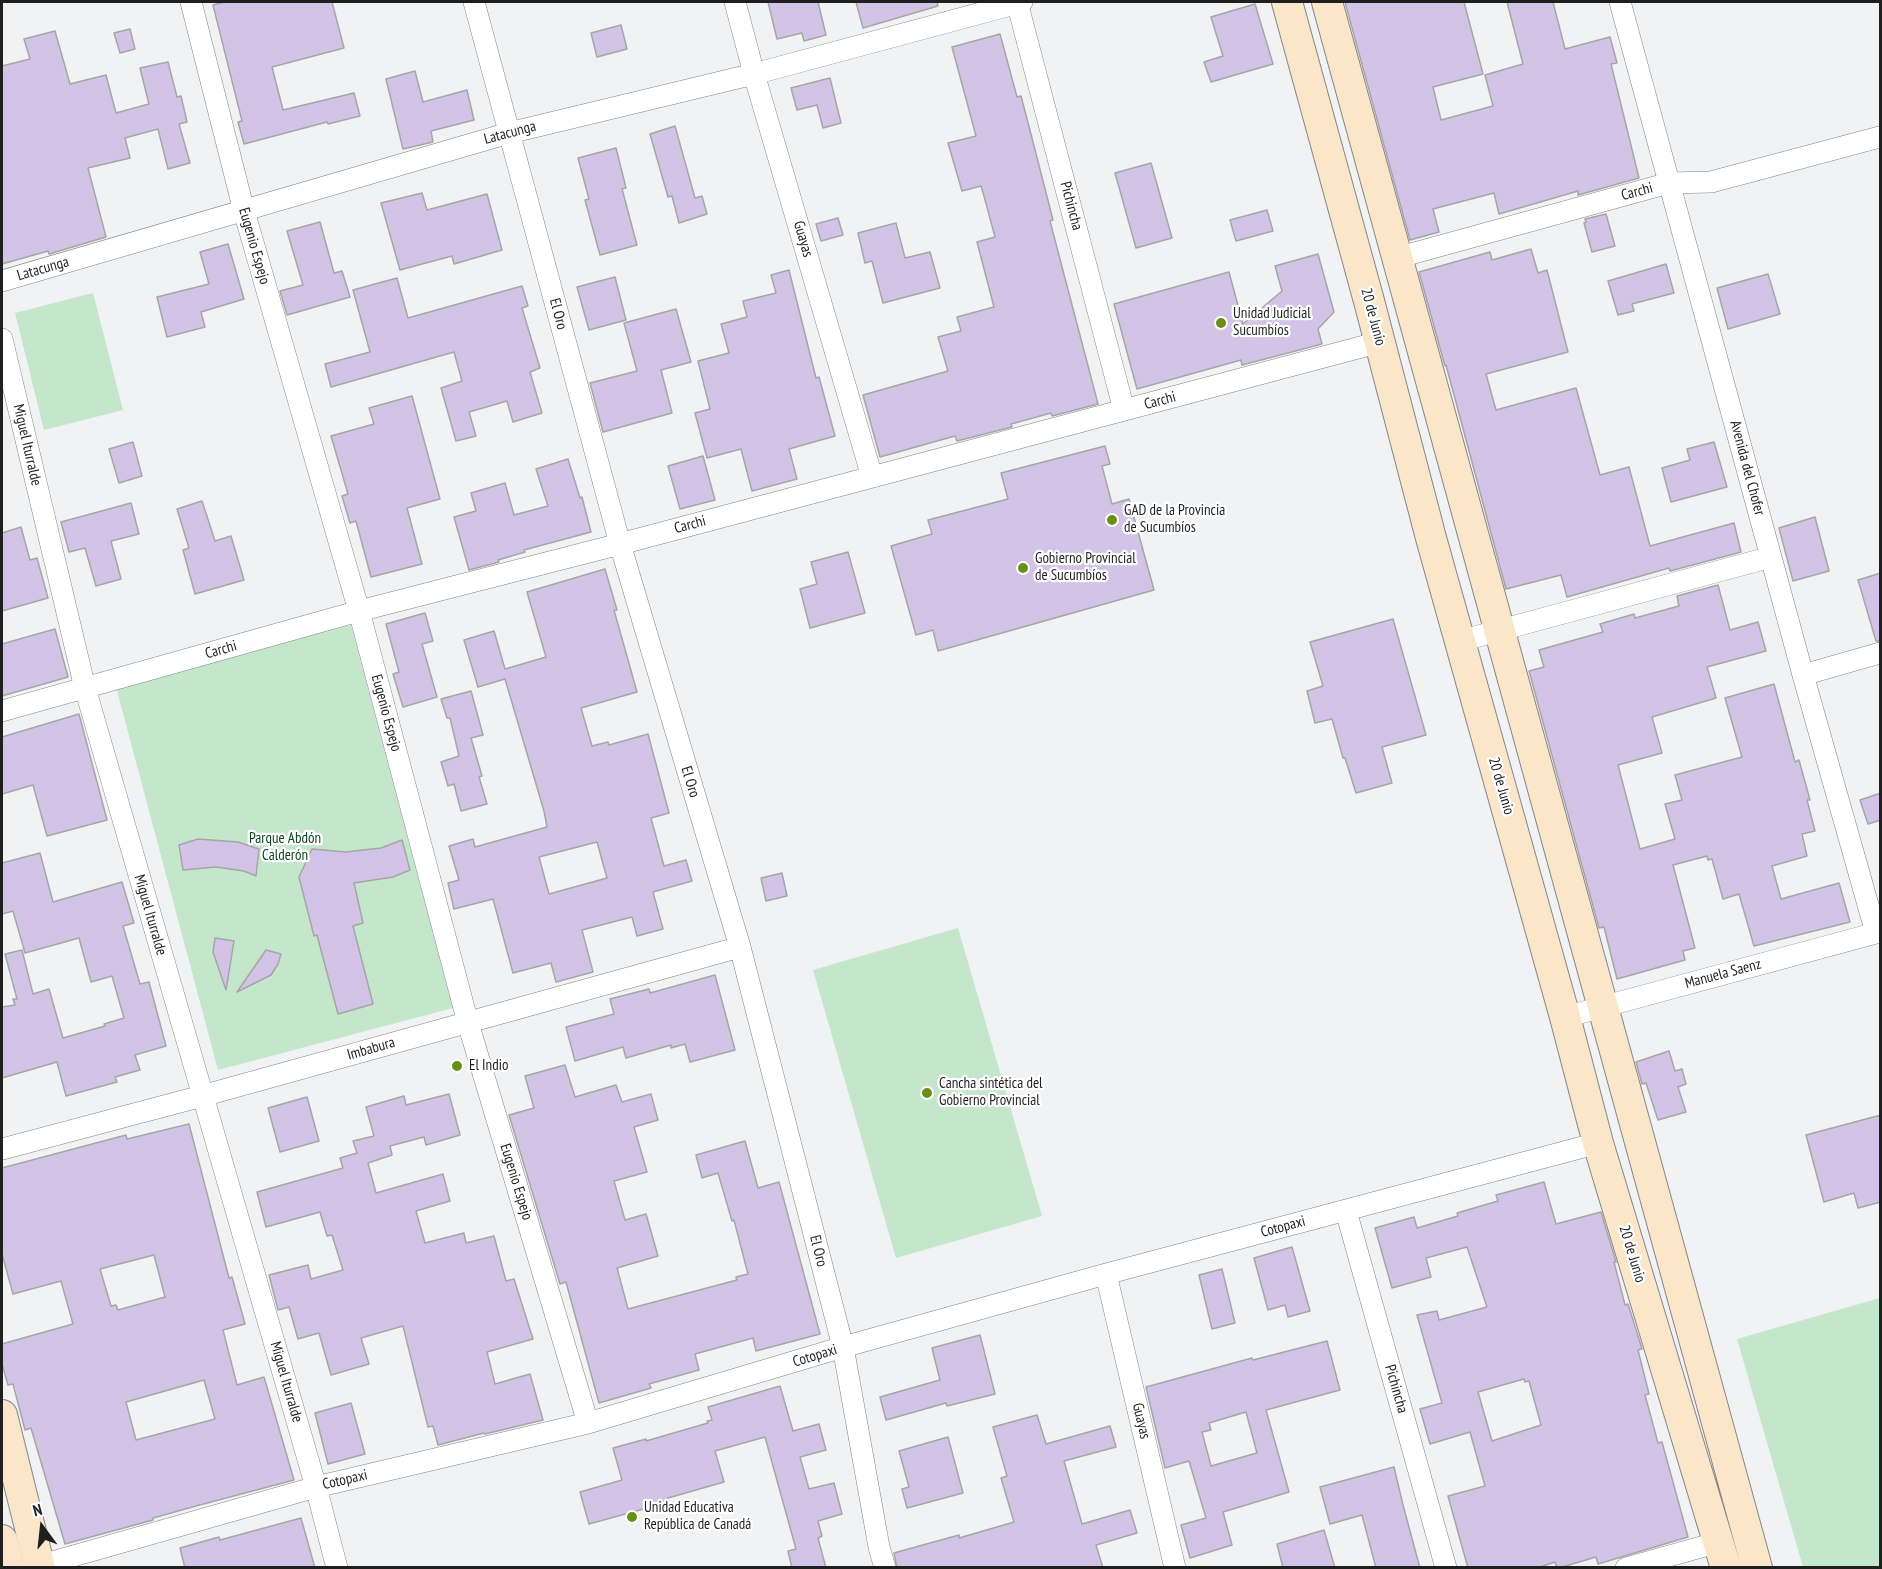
<!DOCTYPE html>
<meta charset="utf-8">
<style>
body{margin:0}
#map{position:relative;width:1882px;height:1569px;overflow:hidden;background:#f1f2f3;font-family:"PT Sans Narrow",sans-serif}
canvas{display:block}
.frame{position:absolute;inset:0;border:3px solid #1f1f1f;pointer-events:none}
.north{position:absolute;left:12px;top:1497px;width:60px;height:60px;-webkit-text-stroke:4px #fff;paint-order:stroke;rotate:345deg;font-size:16px;font-weight:700;line-height:24px;text-align:center;color:#1f1f1f}
.north::after{content:'';display:block;margin:auto;width:21px;height:27px;background:#1f1f1f;clip-path:polygon(50% 0,100% 100%,50% 72%,0 100%)}
</style>
<div id="map">
<canvas width="1882" height="1569"></canvas>
<div class="frame"></div>
<div class="north">N</div>
</div>
<script>
const g = document.querySelector('canvas').getContext('2d');
g.lineJoin = 'round';
function fill(path, color) { g.fillStyle = color; g.fill(path, 'evenodd'); }
function strokePath(path, color, width, dash) { g.strokeStyle = color; g.lineWidth = width; g.lineCap = dash ? 'butt' : 'round'; g.setLineDash(dash || []); g.stroke(path); }
function write(font, color, halo, rows, align = 'center') {
  g.font = font + ' "PT Sans Narrow",sans-serif'; g.lineWidth = 4.5; g.setLineDash([]); g.textBaseline = 'middle'; g.strokeStyle = halo; g.fillStyle = color; for (const [text, x, y, turn = 0] of rows) {
    g.save(); g.translate(x, y); g.rotate((+turn || 0) * Math.PI / 180); g.textAlign = isNaN(turn) ? turn : align; if (halo) g.strokeText(text, 0, 0); g.fillText(text, 0, 0); g.restore();
  }
}
fill(new Path2D(`
 M93 293 123 410 44 430 15 313Z
 M351 625 453 1008 218 1070 116 687Z
 M958 928 1042 1216 896 1258 813 970Z
 M1880 1298V1567H1803L1737 1339Z`), '#c4e6cb');
const building = new Path2D(`
 M225 2H332L344 48 272 67 283 110 354 93 360 116 328 124 327 122 244 144 238 122 242 121 213 5Z
 M768 2H818L826 35 804 41 802 33 777 39Z
 M856 2H937L938 6 863 28Z
 M1345 2H1464L1483 74 1433 87 1441 120 1493 106 1485 75 1523 64 1507 2H1553L1565 49 1610 37 1617 63 1611 64 1639 178 1578 195V191L1499 214 1494 193 1433 209 1439 232 1410 240Z
 M1255 4 1273 64 1211 82 1204 62 1223 56 1211 17Z
 M621 25 627 49 597 57 591 33Z
 M130 29 135 49 120 53 114 33Z
 M55 31 70 84 106 75 116 113 149 104 140 68 168 62 177 97 181 96 187 122 179 124 190 163 168 169 158 129 125 138 130 158 88 168 106 237 49 254 48 251 2 264V66L30 59 24 39Z
 M1000 34 1017 97 1021 96 1032 138 1053 220 1050 221 1098 404 1052 416 1051 413 1011 424 1012 427 957 441 955 436 880 457 863 395 948 371 938 337 961 331 957 317 994 307 977 242 995 237 984 196 981 186 962 191 948 143 976 136 952 47Z
 M415 71 423 102 467 90 474 120 431 131 433 142 403 149 386 79Z
 M830 78 841 123 823 128 817 105 797 110 791 88Z
 M675 126 695 198 702 196 707 214 679 223 672 196 668 197 650 134Z
 M616 148 626 188 622 189 637 245 600 255 585 200 589 199 578 158Z
 M1151 163 1172 238 1136 248 1115 173Z
 M422 193 427 210 487 194 502 250 454 264 452 256 400 270 381 203Z
 M1267 210 1273 231 1236 241 1230 220Z
 M1606 214 1615 246 1592 252 1584 223 1586 222 1585 219Z
 M838 218 843 235 821 241 816 224Z
 M320 222 334 273 342 271 350 297 287 315 280 291 303 285 287 231Z
 M896 223 905 258 930 252 940 288 883 303 872 261 865 263 858 233Z
 M228 244 244 299 201 312 205 327 167 337 157 297 209 284 200 252Z
 M1531 249 1538 273 1547 270 1568 352 1486 374 1496 410 1576 388 1600 475 1629 467 1650 546 1734 523 1741 552 1670 571 1669 568 1567 597 1561 575 1506 589 1446 365 1445 366 1419 272 1490 252 1492 260Z
 M1318 254 1334 312 1318 329 1322 344 1242 365 1241 360 1137 389 1114 304 1229 272 1243 324 1282 291 1275 266Z
 M1666 264 1674 293 1632 304 1634 311 1618 315 1608 281Z
 M789 270 816 378 819 377 835 436 789 449 797 479 752 491 741 449 707 458 695 413 710 409 698 361 729 353 721 324 747 317 743 301 776 293 771 275Z
 M1768 274 1780 314 1728 329 1717 288Z
 M615 277 626 320 589 330 577 287Z
 M397 278 408 318 522 286 528 306 522 308 540 368 530 372 542 413 513 422 507 401 469 412 476 436 456 441 441 388 462 381 454 352 331 387 325 364 370 352 353 290Z
 M676 309 691 362 661 370 672 413 603 432 590 383 637 371 624 323Z
 M412 396 440 499 407 508 422 564 371 577 356 521 350 523 342 496 348 494 331 436 374 424 369 408Z
 M133 442 142 476 119 483 109 449Z
 M1714 442 1727 487 1671 502 1662 468 1690 460 1687 449Z
 M1105 446 1110 464 1102 466 1112 504 1129 499 1154 590 938 651 933 630 916 635 891 546 932 534 928 520 1008 499 1001 473Z
 M703 456 715 500 680 509 668 466Z
 M568 459 580 498 582 497 591 532 524 550 525 552 498 560 499 562 469 570 454 517 476 511 471 493 505 483 514 515 548 506 536 469Z
 M202 501 215 541 231 536 244 580 195 594 183 550 189 548 177 509Z
 M131 503 139 534 111 541 121 579 96 586 85 548 69 552 61 522Z
 M1815 517 1829 571 1793 581 1779 528Z
 M21 527 30 560 37 558 48 598 2 611V533Z
 M848 552 865 613 810 628 800 589 817 584 811 562Z
 M605 569 617 610H614L637 692 581 708 592 746 608 742 609 745 648 734 669 813 651 818 664 866 686 860 692 881 653 892 663 929 637 936 632 917 582 930 593 972 556 982 551 963 513 973 493 899 454 909 448 883 459 880 449 846 473 839 475 847 547 827 544 811 505 679 478 687 464 640 494 631 505 669 546 657 527 592ZM597 842 607 878 549 894 539 857Z
 M1881 573V641H1876L1858 580Z
 M1718 585 1730 630 1758 622 1766 651 1707 667 1716 698 1652 717 1662 753 1618 765 1640 849 1675 839 1665 804 1682 800 1675 775 1742 757 1725 698 1774 684 1795 762 1799 760 1810 800H1807L1815 831 1802 834 1807 856 1772 866 1781 899 1839 883 1850 922 1754 946 1739 894 1723 899 1712 859 1708 860 1707 856 1673 865 1695 948 1683 951 1685 960 1617 979 1604 927 1599 928 1529 671 1544 667 1539 650 1603 632 1600 624 1634 614 1635 618 1679 606 1677 596Z
 M425 613 433 641 422 644 437 697 403 707 393 674 399 672 386 624Z
 M1393 619 1426 735 1382 747 1392 783 1356 793 1345 758H1343L1332 719 1315 723 1307 691 1323 686 1310 642Z
 M55 629 68 677 2 696V644Z
 M471 691 483 735 471 738 482 776 479 777 487 804 461 811 454 784 448 786 441 762 459 756 450 718H447L441 699Z
 M79 714 107 820 47 836 33 785 2 794V737Z
 M1881 793V820L1868 824 1860 800Z
 M198 839 238 842 259 849 256 876 244 871 216 867 183 870 179 845Z
 M402 840 410 870 393 877 354 883 363 923 353 926 373 1004 338 1014 317 935 314 936 299 877 312 849 346 852 363 850 381 848Z
 M40 853 53 902 122 882 134 923 123 926 140 984 149 982 166 1046 135 1055 140 1070 115 1077 117 1082 66 1096 57 1062 2 1078V1007L15 1005 13 999H17L5 954 22 950 33 994 49 989 63 1038 105 1026 104 1024 124 1018 112 976 91 982 79 938 25 953 13 911 2 914V863Z
 M782 873 787 896 766 901 761 878Z
 M215 938 234 941 226 990 213 952Z
 M266 950 281 954 278 964 271 975 237 992Z
 M715 975 735 1050 690 1062 685 1044 671 1048V1045L626 1058 623 1047 575 1061 566 1027 614 1014 610 999 649 989 650 993Z
 M1669 1051 1675 1071 1682 1069 1686 1084 1678 1087 1686 1112 1658 1120 1646 1083 1642 1084 1636 1062Z
 M565 1065 575 1097 616 1085 622 1102 651 1094 658 1120 634 1127 647 1172 614 1181 625 1220 646 1214 658 1256 617 1268 628 1309 737 1280 736 1277 748 1274 734 1220 732 1221 718 1173 702 1178 696 1155 745 1141 758 1188 779 1182 820 1334 756 1351 753 1338 695 1354 699 1370 649 1384 651 1388 599 1403 566 1282 560 1284 509 1115 534 1108 525 1076Z
 M449 1094 460 1135 426 1145 424 1137 390 1146 392 1155 368 1163 376 1193 443 1174 450 1201 416 1211 425 1243 464 1233 466 1243 494 1236 506 1281 514 1279 533 1339 487 1352 495 1384 530 1374 543 1420 485 1434 484 1433 438 1445 433 1426 428 1427 403 1326 361 1338 369 1364 331 1375 319 1333 298 1339 289 1307 278 1310 269 1275 308 1265 311 1279 343 1270 332 1235 327 1236 320 1212 266 1227 257 1192 343 1168 340 1158 357 1153 353 1141 374 1136 366 1107 404 1096 406 1105Z
 M307 1097 319 1141 280 1152 268 1108Z
 M1881 1115V1202L1858 1208 1854 1193 1824 1202 1806 1135Z
 M189 1124 229 1278 232 1277 245 1324 223 1330 237 1385 264 1377 294 1480 196 1506 153 1518V1520L65 1544 31 1428 25 1430 13 1384 8 1385 2 1364V1344L73 1324 61 1281 13 1294 2 1254V1168L126 1135 127 1139ZM154 1255 165 1297 118 1310 116 1305 111 1306 100 1269ZM204 1380 215 1419 136 1440 126 1402Z
 M1544 1182 1556 1224 1601 1212 1616 1262H1614L1625 1305 1628 1304 1642 1349 1638 1350 1649 1394 1645 1395 1658 1443 1662 1442 1688 1537 1598 1564 1596 1557 1559 1568H1557L1555 1562 1537 1568H1468L1448 1496 1485 1486 1470 1432 1430 1444 1420 1409 1442 1403 1417 1315 1437 1311 1439 1320 1487 1307 1467 1247 1426 1258 1431 1277 1392 1288 1375 1228 1414 1217 1417 1228 1458 1216 1457 1213 1498 1201 1496 1195ZM1524 1379 1525 1382 1529 1381 1541 1425 1492 1441 1478 1392Z
 M1292 1247 1310 1311 1288 1317 1285 1305 1268 1310 1254 1258Z
 M1222 1269 1235 1323 1212 1329 1199 1275Z
 M980 1335 995 1394 947 1406 946 1403 886 1420 880 1397 940 1380 932 1348Z
 M1327 1341 1340 1390 1266 1410 1289 1492 1223 1512 1232 1545 1190 1558 1181 1525 1206 1518 1189 1461 1165 1468 1146 1387 1252 1358 1253 1360ZM1246 1412 1257 1453 1211 1466 1202 1432 1211 1430 1209 1423Z
 M780 1386 793 1431 819 1424 826 1450 800 1457 809 1489 834 1483 842 1514 818 1521 822 1536 818 1538 826 1568H792L788 1551 796 1549 765 1437 715 1451 724 1482 668 1498 669 1502 589 1524 580 1492 622 1480 613 1448 646 1439V1441L708 1423 707 1421 712 1420 708 1407Z
 M351 1403 365 1454 328 1464 315 1413Z
 M1037 1415 1046 1444 1110 1426 1116 1447 1064 1461 1082 1524 1130 1510 1137 1533 1096 1545 1103 1568H897L894 1553 959 1535V1538L1014 1522 1001 1478 1007 1476 993 1427Z
 M948 1437 963 1493 907 1508 902 1489 909 1487 899 1451Z
 M1394 1467 1403 1505 1420 1568H1376L1362 1515 1330 1524 1320 1487Z
 M301 1518 315 1568H185L180 1548 219 1537 220 1540Z
 M1324 1530 1335 1568H1283L1277 1544Z`);
fill(building, '#d3c3e6');
strokePath(building, '#a6a6a7', 1.5);
const street = new Path2D(`
 M191 2 244 211 359 611 468 1023 588 1423
 M474 2 620 544 740 947 843 1347 879 1547 885 1568
 M735 2 754 74 872 477
 M1017 2 1124 410
 M1620 2 1803 675 1876 933
 M1396 258 1669 183 1711 182 1880 137
 M2 281 509 133 754 74 1022 2
 M2 339 85 688 316 1487 337 1568
 M1460 641 1771 557
 M1803 675 1880 653
 M2 711 359 611 620 544 1380 342
 M1565 1017 1880 932
 M2 1149 202 1096 740 947
 M1346 1211 1446 1568
 M1106 1274 1175 1568
 M31 1568 316 1487 588 1423 843 1347 1106 1274 1598 1143
 M1626 1568 1719 1542`);
const secondary = new Path2D(`
 M1287 2 1369 301 1431 538 1565 1017 1598 1143 1726 1568
 M1327 2 1757 1568
 M2 1415 40 1568
 M2 1540 9 1568`);
strokePath(street, '#848586', 22);
strokePath(secondary, '#848586', 32);
strokePath(street, '#fff', 21);
strokePath(secondary, '#fbe6ca', 30);
for (const [x, y, r, color] of [
 [1221,323,6,"#6a8f18"],
 [1112,520,6,"#6a8f18"],
 [1023,568,6,"#6a8f18"],
 [457,1066,6,"#6a8f18"],
 [927,1093,6,"#6a8f18"],
 [632,1517,6,"#6a8f18"]
]) { const dot = new Path2D(); dot.arc(x, y, r, 0, 2 * Math.PI); g.fillStyle = color; g.fill(dot); strokePath(dot, '#fff', 2); }
write('15px', '#1f1f1f', '#fff', [
 ["Latacunga",510,133,-15],
 ["Carchi",1637,192,-15],
 ["Pichincha",1071,206,75],
 ["Guayas",803,239,74],
 ["Eugenio Espejo",254,246,74],
 ["Latacunga",43,269,-16],
 ["El Oro",558,314,75],
 ["20 de Junio",1373,317,75],
 ["Carchi",1160,401,-15],
 ["Miguel Iturralde",27,445,77],
 ["Avenida del Chofer",1747,468,75],
 ["Carchi",690,525,-15],
 ["Carchi",221,650,-16],
 ["Eugenio Espejo",386,713,75],
 ["El Oro",690,782,73],
 ["20 de Junio",1501,786,74],
 ["Miguel Iturralde",150,915,74],
 ["Manuela Saenz",1723,974,-15],
 ["Imbabura",371,1049,-16],
 ["Eugenio Espejo",516,1182,73],
 ["Cotopaxi",1283,1227,-15],
 ["El Oro",818,1251,76],
 ["20 de Junio",1632,1254,73],
 ["Cotopaxi",815,1356,-17],
 ["Miguel Iturralde",286,1382,74],
 ["Pichincha",1396,1389,74],
 ["Guayas",1141,1421,77],
 ["Cotopaxi",345,1480,-13]
]);
write('15px', '#1f1f1f', '#fff', [
 ["Unidad Judicial",1233,314],
 ["Sucumbíos",1233,331],
 ["GAD de la Provincia",1124,511],
 ["de Sucumbíos",1124,528],
 ["Gobierno Provincial",1035,559],
 ["de Sucumbíos",1035,576],
 ["El Indio",469,1066],
 ["Cancha sintética del",939,1084],
 ["Gobierno Provincial",939,1101],
 ["Unidad Educativa",644,1508],
 ["República de Canadá",644,1525]
], 'left');
write('15px', '#0d4422', '#fff', [
 ["Parque Abdón",285,839],
 ["Calderón",285,856]
]);
</script>
